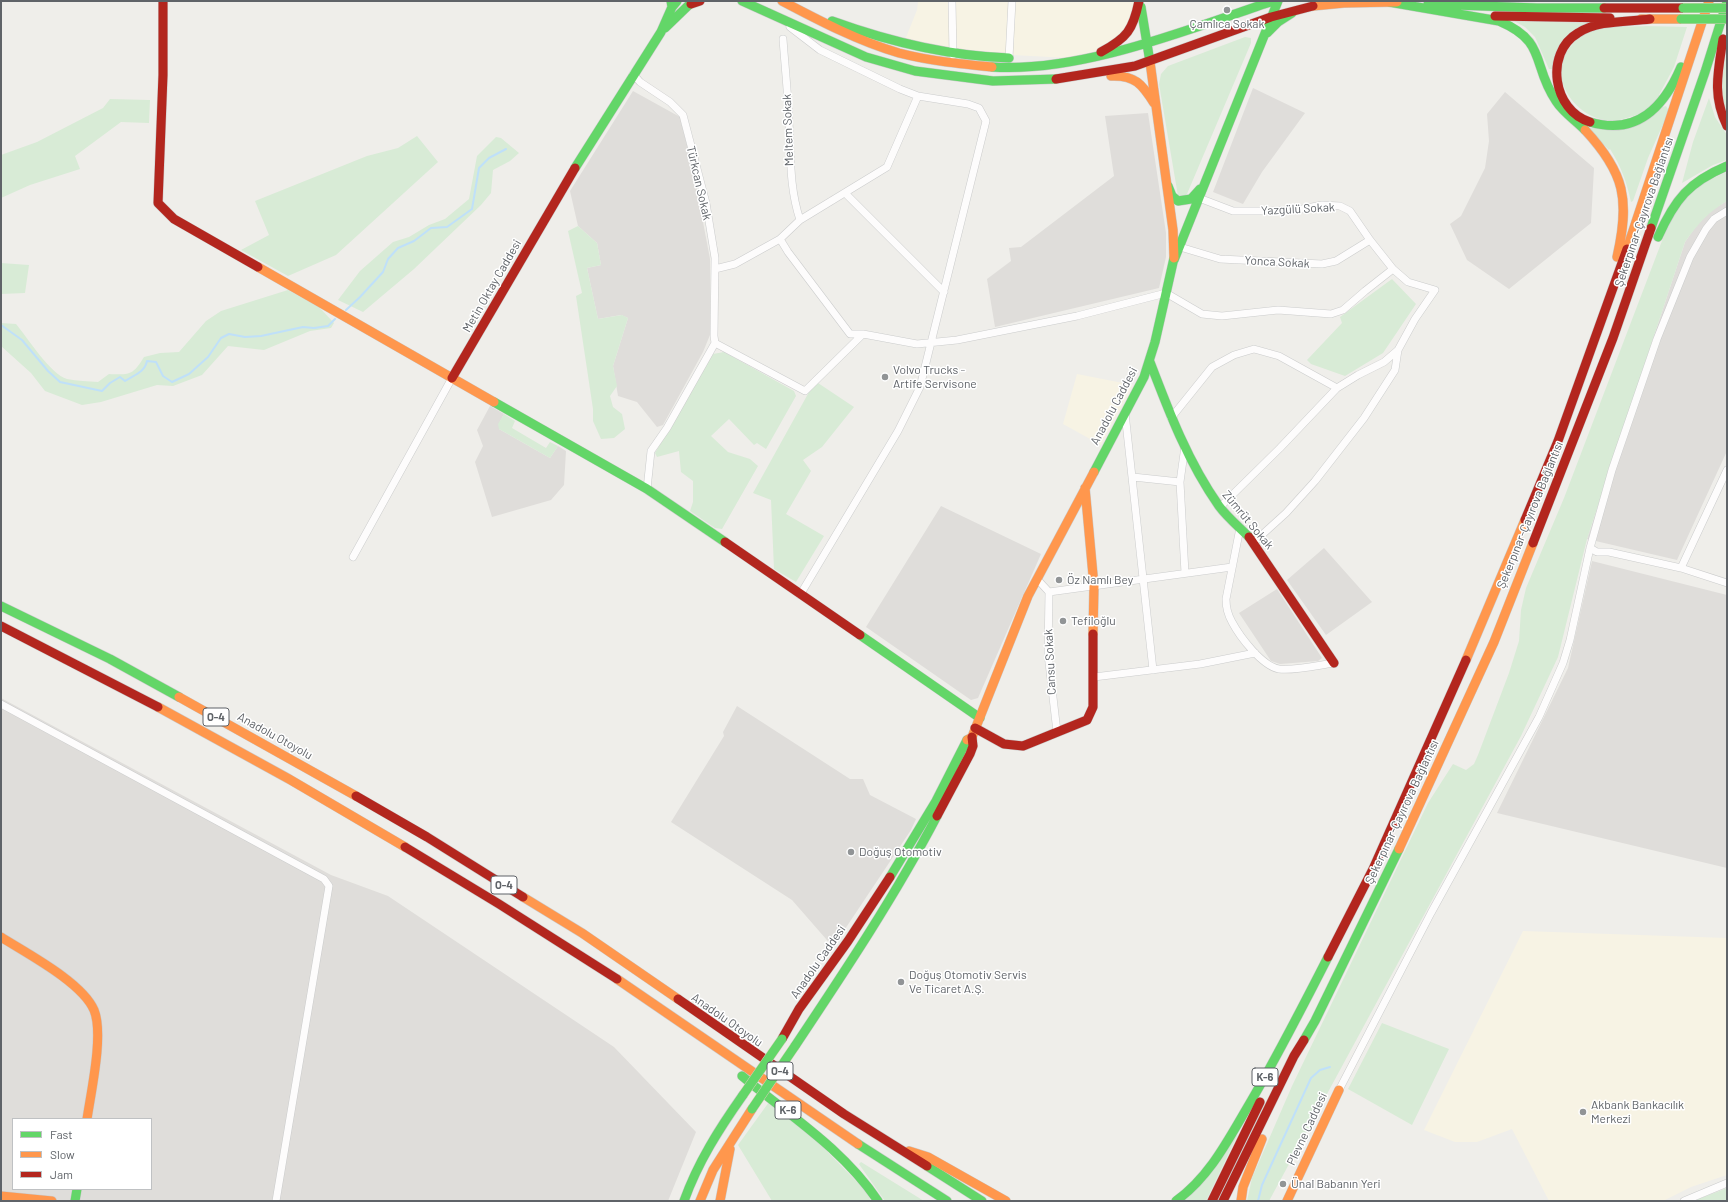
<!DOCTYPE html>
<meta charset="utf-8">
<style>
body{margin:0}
#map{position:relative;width:1728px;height:1202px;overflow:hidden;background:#efeeea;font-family:Barlow,sans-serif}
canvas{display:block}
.frame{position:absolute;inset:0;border:2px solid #5f6368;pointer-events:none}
.legend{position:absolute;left:12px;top:1118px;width:140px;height:72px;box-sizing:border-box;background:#fff;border:1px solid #bfc1c3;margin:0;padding:5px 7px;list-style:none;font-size:12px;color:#5f6368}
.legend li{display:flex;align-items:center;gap:8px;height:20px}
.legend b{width:20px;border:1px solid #bfc1c3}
</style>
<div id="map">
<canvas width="1728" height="1202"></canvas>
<div class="frame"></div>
<ul class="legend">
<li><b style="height:5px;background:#63d668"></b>Fast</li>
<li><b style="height:5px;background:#ff974d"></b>Slow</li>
<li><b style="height:5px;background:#b3261e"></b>Jam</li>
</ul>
</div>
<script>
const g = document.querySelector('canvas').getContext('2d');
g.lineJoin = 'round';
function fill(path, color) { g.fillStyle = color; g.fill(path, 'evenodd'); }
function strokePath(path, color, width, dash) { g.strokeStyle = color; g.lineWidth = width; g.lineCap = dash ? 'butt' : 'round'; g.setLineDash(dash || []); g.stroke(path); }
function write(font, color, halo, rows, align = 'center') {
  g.font = font + ' Barlow,sans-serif'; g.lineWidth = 3; g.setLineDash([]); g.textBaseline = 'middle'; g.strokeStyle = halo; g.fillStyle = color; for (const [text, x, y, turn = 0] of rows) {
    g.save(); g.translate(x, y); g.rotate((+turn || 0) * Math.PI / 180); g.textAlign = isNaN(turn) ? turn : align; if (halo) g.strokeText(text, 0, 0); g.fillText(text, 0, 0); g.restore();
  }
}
fill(new Path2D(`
 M918 1H1136L1130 27 1089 59 954 52 905 40 917 10Z
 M1077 374 1133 385 1101 445 1063 424Z
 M1523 931 1727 938V1175L1691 1187 1663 1201H1549L1512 1129 1477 1142H1455L1424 1130Z`), '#f7f3e4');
fill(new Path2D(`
 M1253 88 1305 113 1262 172 1243 204 1213 192Z
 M633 91 680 117 693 169 710 259V335L703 352 663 425 657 427 637 402 618 396 613 366 628 318 621 315 598 319 587 268 601 265 597 243 578 226 570 191Z
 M1505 92 1594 168 1591 223 1509 289 1467 260 1450 224 1461 216 1485 168 1489 141 1487 114Z
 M1148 113 1166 233V257L1159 288 995 327 987 279 1011 261 1009 248 1021 247 1114 176 1105 116Z
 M1727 201V451L1677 560 1587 539 1685 242 1698 223 1713 209Z
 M490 406 504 414 499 424V429L550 458 558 446 566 451 564 485 551 500 492 517 475 462 483 446 477 430Z
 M941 506 1041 554 978 698 971 700 866 627Z
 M1324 548 1372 602 1326 635 1287 580Z
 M1592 561 1727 595V868L1497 813 1568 668Z
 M1277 589 1322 658 1318 661 1280 664 1271 661 1239 613Z
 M1 698 331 875 388 896 614 1047 696 1132 668 1201H1ZM13 1119H151V1189H13Z
 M737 706 850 779H863L870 795 916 819 911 830 833 947 792 900 671 822 724 736 723 732Z`), '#dfddda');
fill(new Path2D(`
 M1514 21 1590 23 1552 69H1549L1535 37 1525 27Z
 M1646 26 1687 27 1674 67 1659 95 1660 97C1600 166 1517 67 1589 32 1604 25 1630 27 1646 26Z
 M1245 37 1251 38V43L1187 194 1183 197 1178 196 1159 84 1161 74 1168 66Z
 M1727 49V114C1719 90 1723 73 1727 49Z
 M1709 98 1715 117 1727 135V160L1713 165 1682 183 1693 142Z
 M110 99 150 100 149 123 121 122 75 156 80 169 30 185 1 198V155L37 142 103 108Z
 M1666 106 1669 111 1648 158 1633 201 1631 202C1627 183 1621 166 1610 149L1609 150 1588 128H1594Z
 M417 136 438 162 336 255 288 276 241 250 269 235 255 201 367 156 398 148Z
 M496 137 501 138 519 153 510 161 493 170 491 193 481 205 414 269 363 312 338 300 360 271 393 242 409 237 429 225 445 219 469 199 477 156Z
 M1727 172V201C1708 212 1697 225 1685 242L1587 539 1558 657 1521 736 1269 1201H1247L1252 1178 1292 1086 1428 803 1453 764 1466 770 1474 764 1478 755 1509 673 1519 641 1521 610 1526 588 1564 498 1665 233C1674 215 1683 196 1701 184 1709 179 1719 176 1727 172Z
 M578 226 597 243 601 265 587 268 598 319 622 315 628 318 613 366 617 386 610 396 613 407 622 414 625 429 614 438 601 439 593 421V409L576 296 582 293 568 231Z
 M1 263 29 265 25 293 1 294Z
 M1392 279 1416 304 1383 353 1345 376 1311 364 1307 360 1342 323 1340 317Z
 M288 290 319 307 334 323 331 328 310 331 264 350 228 346 202 375 173 386 157 385 101 402 82 405 45 391 31 373 1 346V323L16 324C27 337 51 375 67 379 77 381 88 381 98 382L109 374C130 375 133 375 144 357L160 353 179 352 206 321 221 311Z
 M724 352 794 391 796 396 766 449 757 443 754 445 729 419 711 436 728 452 750 459 758 466 722 529 715 528 690 511 693 502V481L681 472 679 451 657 457 655 453 713 354Z
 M818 383 854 407 822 447 803 460 811 471 786 514 824 536 796 582 774 569 771 500 753 493 809 392Z
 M504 414 515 421 512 428 546 448 550 442 558 446 550 458 499 429 498 424Z
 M1382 1023 1449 1049 1412 1125 1348 1089Z
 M769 1102 803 1127 865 1190 871 1201H772L738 1145Z
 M1238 1134 1206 1201H1185Z
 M861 1162 924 1201H885L861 1167 859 1164Z
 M1727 1188V1201H1693Z`), '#d8ebd6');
strokePath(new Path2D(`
 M346 310 360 297 383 272 388 259 398 248 414 241 431 228 447 227 472 209 479 168 489 158 506 149
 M1 325 22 340 48 371 60 382 102 391 110 383 120 377 125 381C134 375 145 372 147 361L156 362 163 376 172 382 189 374 208 357 221 338 229 334 245 337 261 336 303 327 314 328 328 326 335 319
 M1258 1201 1262 1185 1311 1078 1320 1070 1330 1067`), '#bfe0f9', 2);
const street = new Path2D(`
 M952 1 953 55
 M790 27 820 50 900 89 918 96 968 104 979 108 986 121 920 387 898 431 800 595
 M783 39C785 67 788 94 789 122 791 157 789 186 800 220
 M1009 58 1012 1
 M633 74 640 82 670 102 683 115 706 203 715 258 714 336 715 343 805 391 863 334 917 344 957 340 1077 316 1166 293 1202 314 1222 316 1278 310 1331 314 1343 310 1365 291 1393 269
 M845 193 944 292
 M1199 198 1233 211H1268L1297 210 1322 205 1340 206 1350 211 1370 240 1393 269 1408 282 1435 290 1415 319 1398 350 1384 362 1358 375 1337 388 1280 448 1220 507
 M780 239 788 252 850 334H863
 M1180 247 1220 259 1322 264 1336 261 1370 240
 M715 269 735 264 780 239 800 220 887 167 918 96
 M1125 413 1153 670
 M1171 418 1212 367 1234 355 1254 349 1279 356 1337 388
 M1185 446 1180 482 1185 573
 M1133 477 1180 482
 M647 489 651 451 667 428 715 343
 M1240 528 1226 599C1226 607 1228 615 1232 622 1240 637 1262 666 1279 669 1295 671 1319 665 1334 663
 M1254 542 1286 513 1315 481 1364 418 1395 370 1398 350
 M1590 548 1597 552H1609L1681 568 1727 583
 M353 557 452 378
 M1681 568 1727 470
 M1037 579 1049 592 1232 567
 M1049 592 1048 654 1057 732
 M1094 677 1200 664 1255 653
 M1 704 324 879 329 886 276 1201
 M1339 1090 1431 913 1539 717 1563 663 1570 640 1590 548 1612 470 1657 339 1690 257 1706 229 1714 219 1727 211
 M1684 1201 1727 1183`);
const fast = new Path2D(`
 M671 1 672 7
 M742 1 866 57 915 71 993 81 1056 79
 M1389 2 1499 21C1548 42 1531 64 1556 101 1563 112 1575 120 1585 130
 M1428 4 1537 8H1604
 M1141 7 1150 62
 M832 21C890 42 947 56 1009 58
 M665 28 693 1
 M1267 33 1278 22 1292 13
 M992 67C1081 73 1189 29 1273 1
 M1590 122C1637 136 1664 107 1681 67
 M575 168 661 32 672 7 677 1
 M1168 186 1172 196 1178 201 1191 199 1200 189
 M1651 228 1705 72 1727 2
 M1658 237C1675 199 1689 182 1727 166
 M1174 260 1278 1
 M1150 362C1169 412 1188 462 1219 506 1227 517 1239 527 1249 537
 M494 402 647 489 725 542
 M1094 472 1144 377 1155 342 1174 258
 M1 606 110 659 179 697
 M860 635 980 718
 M890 877 936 801 967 740
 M1304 1040 1315 1021 1399 849
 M795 1046C845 971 895 896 937 816
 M742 1076C790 1116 842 1148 878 1201
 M858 1144 947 1201
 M927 1166 982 1201
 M75 1201 77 1189
 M684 1201C698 1162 719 1129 743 1095
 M1176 1201C1209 1177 1227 1142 1247 1108 1276 1059 1302 1008 1328 957`);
const slow = new Path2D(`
 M782 1C820 21 858 41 899 53 930 61 961 64 992 67
 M1313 6 1344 3 1397 2
 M1641 19H1681
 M1150 62 1173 230 1174 258
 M1111 76C1135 75 1142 84 1154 103
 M1585 130C1625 173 1630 200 1617 257
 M1627 249 1709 1
 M258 267 494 402
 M1085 488 1094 586 1093 634
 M1466 660 1525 520
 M179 697 356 796
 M158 707 289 779 405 847
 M967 740 972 737 1028 596 1094 472
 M1399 849 1494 642 1533 543
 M523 897 582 933 678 999
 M1 937C26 953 82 982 94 1010 104 1034 91 1092 87 1119
 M617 979 858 1144
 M909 1151 928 1157 1006 1201
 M1 1196 52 1201
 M700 1201 713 1170 752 1109
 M720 1201 730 1149
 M1241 1201 1243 1187 1262 1139
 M1287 1201 1339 1090`);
const jam = new Path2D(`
 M163 1V75L158 203 174 219 258 267
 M691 4 700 1
 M1604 8H1683
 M1495 16 1610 18
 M1723 39C1718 72 1712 95 1727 126
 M1101 52C1127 38 1133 30 1139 1
 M1056 79 1135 66 1271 17 1313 6
 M1590 122C1553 111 1544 53 1578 33 1598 20 1627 22 1650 19
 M452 378 575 168
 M1525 520 1558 441 1627 249
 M1249 537 1334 663
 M725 542 860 635
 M1533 543 1613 338 1651 228
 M1 626 158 707
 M975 728 1004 744 1023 746 1087 720 1093 707V634
 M356 796 427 837 523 897
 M937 816 970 754 973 746 972 737
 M405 847 499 904 617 979
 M1328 957 1373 869 1466 660
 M678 999 844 1114 927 1166
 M782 1039 799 1009 848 941 890 877
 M1212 1201 1260 1102
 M1223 1201 1294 1056 1304 1040`);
strokePath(street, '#cbcccc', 8);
strokePath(fast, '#cacacb', 10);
strokePath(slow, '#cacacb', 10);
strokePath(jam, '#cacacb', 10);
strokePath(street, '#fdfcfc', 7);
strokePath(fast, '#63d668', 9);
strokePath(slow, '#ff974d', 9);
strokePath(jam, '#b3261e', 9);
const fastBridge = new Path2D(`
 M1683 8H1727
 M1681 19H1727
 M743 1095 782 1039
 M752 1109 795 1046`);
strokePath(fastBridge, '#d7ceb8', 10, []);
strokePath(fastBridge, '#63d668', 9);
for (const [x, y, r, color] of [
 [1227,10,4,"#919496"],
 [885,377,4,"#919496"],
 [1059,580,4,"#919496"],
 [1063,621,4,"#919496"],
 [851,852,4,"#919496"],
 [901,982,4,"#919496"],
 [1583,1112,4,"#919496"],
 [1283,1184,4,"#919496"]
]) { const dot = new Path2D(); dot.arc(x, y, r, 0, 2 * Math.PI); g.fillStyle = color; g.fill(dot); strokePath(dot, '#fff', 1.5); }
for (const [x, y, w] of [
 [216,717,26],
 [504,885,26],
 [780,1071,26],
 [1265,1077,26],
 [788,1110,26]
]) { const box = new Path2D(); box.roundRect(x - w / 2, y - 9, w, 18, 3); g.fillStyle = '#fff'; g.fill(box); strokePath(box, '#5f6368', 1); }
write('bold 11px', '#5f6368', null, [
 ["O-4",216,717],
 ["O-4",504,885],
 ["O-4",780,1071],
 ["K-6",1265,1077],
 ["K-6",788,1110]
]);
write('12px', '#5f6368', '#fff', [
 ["Çamlıca Sokak",1227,24,"center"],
 ["Volvo Trucks -",893,370],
 ["Artife Servisone",893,384],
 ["Öz Namlı Bey",1067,580],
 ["Tefiloğlu",1071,621],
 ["Doğuş Otomotiv",859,852],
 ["Doğuş Otomotiv Servis",909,975],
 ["Ve Ticaret A.Ş.",909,989],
 ["Akbank Bankacılık",1591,1105],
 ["Merkezi",1591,1119],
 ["Ünal Babanın Yeri",1291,1184]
], 'left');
write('12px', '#5f6368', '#fff', [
 ["Meltem Sokak",788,130,-92],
 ["Türkcan Sokak",699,183,77],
 ["Yazgülü Sokak",1298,209,-3],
 ["Şekerpınar-Çayırova Bağlantısı",1644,212,-71],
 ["Yonca Sokak",1277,262,3],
 ["Metin Oktay Caddesi",492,286,-60],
 ["Anadolu Caddesi",1114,406,-62],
 ["Şekerpınar-Çayırova Bağlantısı",1530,515,-68],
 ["Zümrüt Sokak",1248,520,50],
 ["Cansu Sokak",1050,662,-93],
 ["Anadolu Otoyolu",275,736,29],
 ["Şekerpınar-Çayırova Bağlantısı",1402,812,-65],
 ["Anadolu Caddesi",818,962,-55],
 ["Anadolu Otoyolu",727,1020,35],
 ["Plevne Caddesi",1307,1129,-65]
]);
</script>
